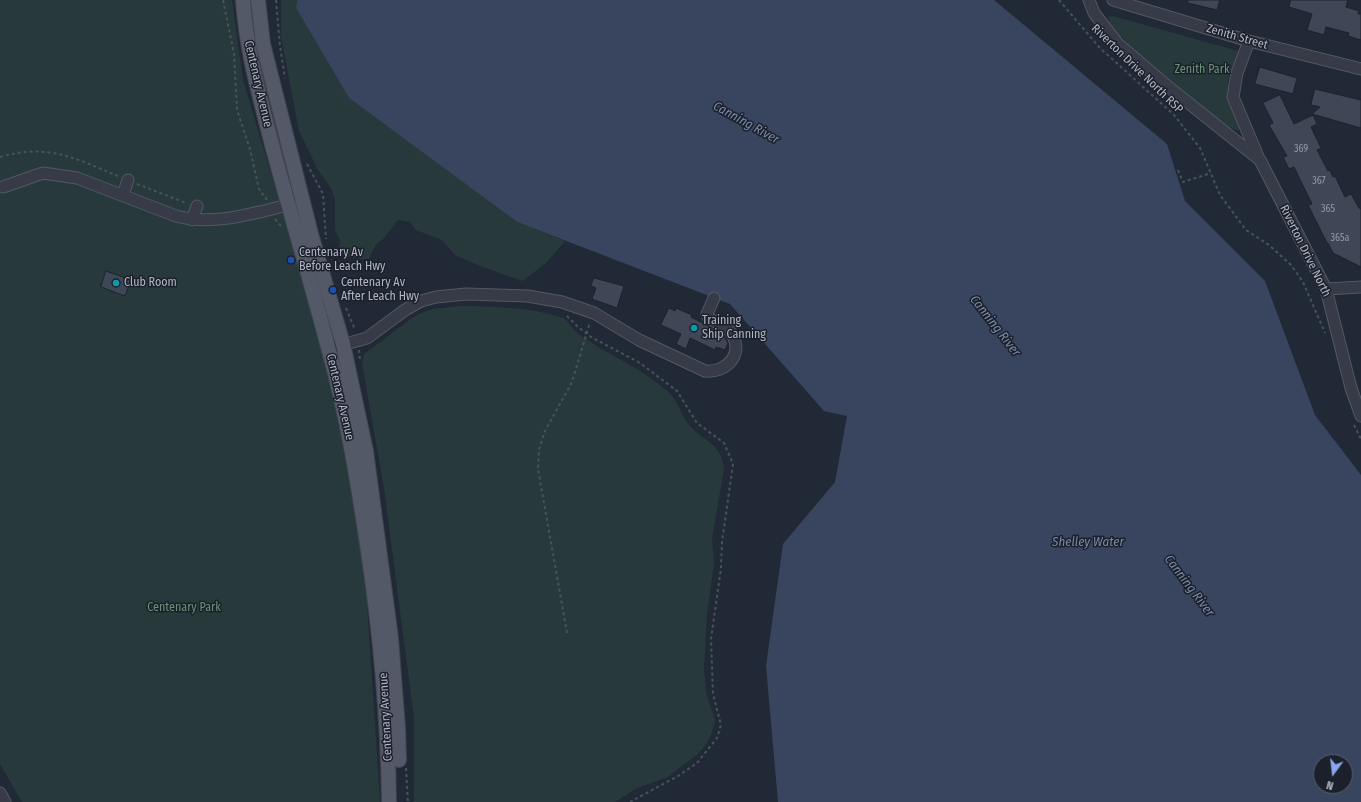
<!DOCTYPE html>
<style>
body{margin:0}
#map{position:relative;width:1361px;height:802px;overflow:hidden;background:#222936;font-family:"Fira Sans Condensed",sans-serif}
canvas{display:block}
.north{position:absolute;left:1313px;top:754px;width:40px;height:40px;box-sizing:border-box;background:#1b202b;border:1px solid #575c68;border-radius:50%;rotate:195deg;font-size:11px;font-weight:700;line-height:16px;text-align:center;color:#b0b5c3}
.north::after{content:'';display:block;margin:auto;width:14px;height:18px;background:#8aa5ee;clip-path:polygon(50% 0,100% 100%,50% 72%,0 100%)}
</style>
<div id="map">
<canvas width="1361" height="802"></canvas>
<div class="north">N</div>
</div>
<script>
const g = document.querySelector('canvas').getContext('2d');
g.lineJoin = 'round';
function fill(path, color) { g.fillStyle = color; g.fill(path, 'evenodd'); }
function strokePath(path, color, width, dash) { g.strokeStyle = color; g.lineWidth = width; g.lineCap = dash ? 'butt' : 'round'; g.setLineDash(dash || []); g.stroke(path); }
function write(font, color, halo, rows, align = 'center') {
  g.font = font + ' "Fira Sans Condensed",sans-serif'; g.lineWidth = 3; g.setLineDash([]); g.textBaseline = 'middle'; g.strokeStyle = halo; g.fillStyle = color; for (const [text, x, y, turn = 0] of rows) {
    g.save(); g.translate(x, y); g.rotate((+turn || 0) * Math.PI / 180); g.textAlign = isNaN(turn) ? turn : align; if (halo) g.strokeText(text, 0, 0); g.fillText(text, 0, 0); g.restore();
  }
}
fill(new Path2D(`
 M0 0H232L243 80 324 350 364 558 380 802H22L0 764Z
 M281 0H297L296 8 349 98 517 222 565 241 547 262 523 281 480 266 455 255 442 240 416 230 410 222 398 220 383 239 376 244 369 259H361L344 256 339 250 340 241 335 230V199L331 188 318 170 299 131 281 36Z
 M1113 16 1238 51 1239 55C1220 82 1228 100 1243 127L1238 131 1227 126C1207 109 1109 36 1108 17Z
 M460 306C488 306 537 308 563 318 569 321 572 329 577 333 607 355 644 368 671 395 679 404 682 417 690 426 705 443 721 442 724 469L712 538 714 564 707 614 704 668 706 693 715 720 712 732 707 743 698 754 666 778 637 788 615 802H414V718L384 488 362 363 364 354 412 318 421 313 433 309Z`), '#28393b');
fill(new Path2D(`
 M297 0H994L1167 144 1185 201 1265 281 1315 415 1361 475V802H778L766 666 783 544 835 482 847 416 824 411 730 304 517 222 349 98 296 8ZM1321 762H1345V786H1321Z`), '#39445f');
const building = new Path2D(`
 M1188 0H1220L1217 10 1188 3Z
 M1291 0H1348L1346 7 1359 11 1358 14H1361V40L1348 36 1349 33 1326 27 1324 35 1307 30 1312 14 1289 7Z
 M1260 67 1297 78 1293 94 1255 84Z
 M1315 89 1361 100V128L1312 114 1320 107 1311 105Z
 M1280 95 1294 124 1313 115 1317 124 1311 127 1321 148 1317 150 1328 171 1330 170 1333 177 1335 176 1345 197 1351 194 1359 208 1361 209V267L1333 253 1328 243H1327L1308 205 1312 204 1294 167 1289 169 1283 157 1287 156 1269 125 1273 123 1263 103Z
 M106 271 131 280 125 296 101 287Z
 M594 278 624 286 617 308 592 299 596 288 591 286Z
 M669 308 675 311 676 308 692 315 691 317 722 333 728 343 725 350 716 347 715 350 690 338 686 349 676 344 681 334 661 325Z`);
fill(building, '#3f4656');
strokePath(building, '#1d222d', 1);
const minor = new Path2D(`
 M1089 0 1094 13 1118 44 1166 85 1260 160 1326 289 1351 388 1361 416
 M1113 0 1249 41 1361 69
 M1249 41 1237 73 1233 97 1259 159
 M3 187 43 173 77 178 176 216C214 226 250 214 288 205
 M123 195 128 180
 M192 220 197 206
 M1326 289 1361 287
 M335 347 367 338 405 310 421 301 436 297 466 294 528 296 562 302 594 313 639 340 705 371C729 373 746 351 729 330 724 323 713 323 708 317L707 314 714 298
 M0 793 5 802`);
const major = new Path2D(`
 M243 0C246 48 259 94 271 141 289 210 310 278 328 347 346 411 357 478 367 544 380 630 388 715 389 802
 M258 0 263 44 311 234 343 344 366 451 391 638 398 728 399 760`);
strokePath(minor, '#535864', 13);
strokePath(major, '#3f4450', 16);
strokePath(new Path2D(`
 M223 0 234 54 237 110 250 149 259 189 267 200
 M276 0 280 46 285 78
 M1059 0 1099 47 1174 115 1200 148 1220 195 1246 230 1269 245 1291 265 1303 282 1325 333
 M0 157C48 143 74 158 118 176
 M307 164 323 194 326 239
 M1178 170 1183 182 1211 173
 M137 184 186 203
 M275 219 281 226
 M346 308 355 330
 M567 316 578 327 591 337 640 363 677 391 697 423 724 443 733 464 722 542 721 568 711 639 713 694 721 725 717 738 697 763 678 776 630 802
 M359 350 360 359
 M1354 425 1361 439
 M567 633 538 469 539 450 544 433 572 382 590 322
 M406 768 408 802`), '#465459', 2, [3, 3]);
strokePath(minor, '#363b47', 11);
strokePath(major, '#545967', 14);
for (const [x, y, r, color] of [
 [291,260,4,"#1a4fb4"],
 [116,283,4,"#0f9aa8"],
 [333,290,4,"#1a4fb4"],
 [694,328,4,"#0f9aa8"]
]) { const dot = new Path2D(); dot.arc(x, y, r, 0, 2 * Math.PI); g.fillStyle = color; g.fill(dot); strokePath(dot, '#1b202b', 1.5); }
write('10px', '#9499a8', null, [
 ["369",1301,149],
 ["367",1319,181],
 ["365",1328,209],
 ["365a",1340,238]
]);
write('12px', '#b0b5c3', '#1b202b', [
 ["Zenith Street",1237,37,16],
 ["Riverton Drive North RSP",1137,69,44],
 ["Centenary Avenue",258,84,77],
 ["Riverton Drive North",1305,251,64],
 ["Centenary Avenue",340,397,77],
 ["Centenary Avenue",386,717,-93]
]);
write('12px', '#6a9277', '#1b202b', [
 ["Zenith Park",1202,70],
 ["Centenary Park",184,608]
]);
write('12px', '#b0b5c3', '#1b202b', [
 ["Centenary Av",299,253],
 ["Before Leach Hwy",299,267],
 ["Club Room",124,283],
 ["Centenary Av",341,283],
 ["After Leach Hwy",341,297],
 ["Training",702,321],
 ["Ship Canning",702,335]
], 'left');
write('italic 13px', '#7b89aa', '#1b202b', [
 ["Canning River",746,123,29],
 ["Canning River",995,326,52],
 ["Shelley Water",1088,542],
 ["Canning River",1189,586,53]
]);
</script>
